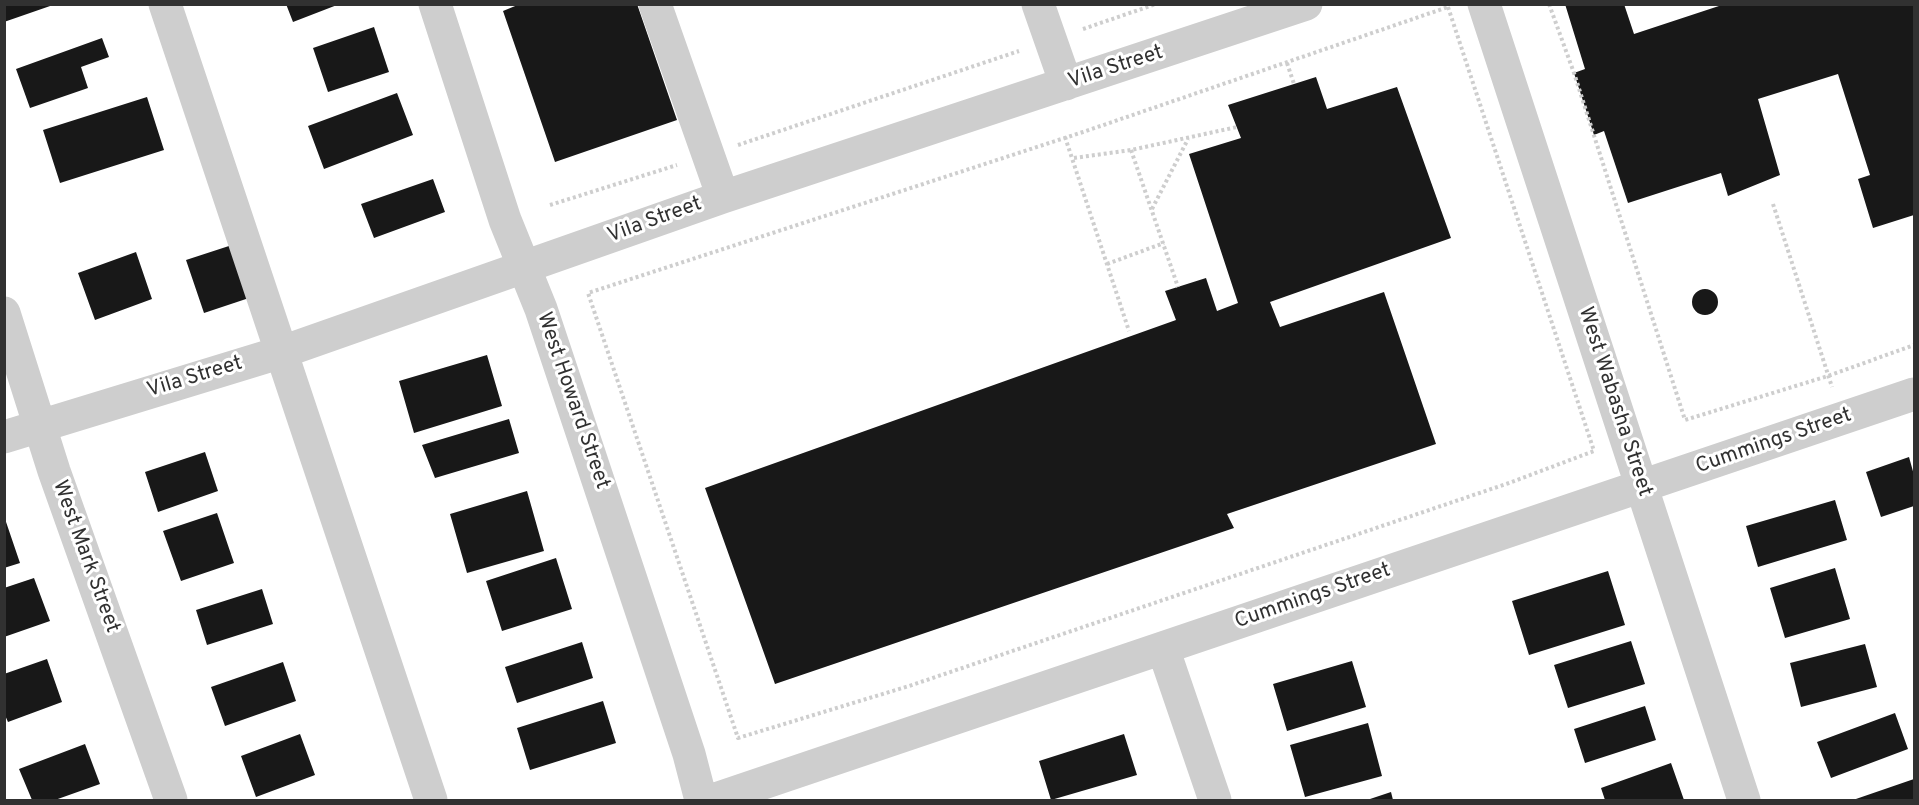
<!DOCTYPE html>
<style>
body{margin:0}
#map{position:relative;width:1919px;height:805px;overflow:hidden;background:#fff;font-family:Overpass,sans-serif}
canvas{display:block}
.frame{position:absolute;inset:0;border:6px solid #313131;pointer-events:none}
</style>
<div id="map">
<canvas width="1919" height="805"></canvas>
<div class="frame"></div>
</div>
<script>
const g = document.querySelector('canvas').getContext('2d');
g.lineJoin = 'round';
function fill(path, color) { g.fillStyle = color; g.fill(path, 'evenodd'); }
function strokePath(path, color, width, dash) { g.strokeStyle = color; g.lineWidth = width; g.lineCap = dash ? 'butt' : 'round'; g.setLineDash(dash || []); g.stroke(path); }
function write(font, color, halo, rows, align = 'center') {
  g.font = font + ' Overpass,sans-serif'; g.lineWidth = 6; g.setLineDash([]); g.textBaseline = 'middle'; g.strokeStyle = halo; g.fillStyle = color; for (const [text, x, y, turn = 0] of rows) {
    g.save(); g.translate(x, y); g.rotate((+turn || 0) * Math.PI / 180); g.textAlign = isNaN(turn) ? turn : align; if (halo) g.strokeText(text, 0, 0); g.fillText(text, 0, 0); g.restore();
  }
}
fill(new Path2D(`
 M4 4H53V5L4 22Z
 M286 4H337V5L293 22Z
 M520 4H637L677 120 555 162 503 11Z
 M1565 4H1624L1634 34 1725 4H1914V215L1873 228 1858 179 1870 175 1838 74 1758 99 1780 175 1728 196 1721 173 1628 203 1604 131 1594 135 1574 73 1585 69Z
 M374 27 389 72 328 92 313 48Z
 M102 38 109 57 81 67 88 88 30 108 16 69Z
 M1316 77 1327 109 1397 87 1451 238 1270 302 1280 327 1384 292 1436 444 1227 514 1234 528 775 684 705 488 1176 320 1165 291 1206 278 1217 311 1238 303 1189 154 1241 138 1228 105Z
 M397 93 413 135 324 169 308 126Z
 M147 97 164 150 60 183 43 130Z
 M433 179 445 212 374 238 361 204Z
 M232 245 249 298 204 313 186 260Z
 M136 252 152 299 95 320 78 273Z
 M1692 302a13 13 0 1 1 26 0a13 13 0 1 1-26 0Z
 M487 355 502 406 414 433 399 381Z
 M509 419 519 453 435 478 422 445Z
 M205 452 218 491 158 512 145 472Z
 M1909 457 1914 475V506L1881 517 1866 472Z
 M527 491 544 551 467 573 450 514Z
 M1835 500 1847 540 1758 567 1746 526Z
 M217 513 234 563 181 581 163 531Z
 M4 516 20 563 4 568Z
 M556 558 572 609 502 631 486 581Z
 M1835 568 1850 619 1785 638 1770 588Z
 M1608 571 1625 625 1529 655 1512 601Z
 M34 578 50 621 4 637V588Z
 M262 589 273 624 207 645 196 610Z
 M1631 641 1645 684 1568 708 1554 665Z
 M582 642 593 678 517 703 505 667Z
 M1865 644 1877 687 1801 707 1790 663Z
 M47 659 62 702 8 722 4 713V674Z
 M1352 661 1366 707 1287 731 1273 684Z
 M283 662 296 701 225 726 211 687Z
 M603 701 616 743 530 770 517 728Z
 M1645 706 1656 740 1585 763 1574 729Z
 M1895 713 1908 749 1831 778 1817 742Z
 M1368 723 1382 776 1305 797 1290 745Z
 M300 734 315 775 256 797 241 756Z
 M1124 734 1137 775 1051 800 1039 761Z
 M85 744 100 784 55 800H32L19 769Z
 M1671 763 1684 800H1605L1601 788Z
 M1914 779V800H1853Z
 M1391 792 1393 800H1367Z`), '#181818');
strokePath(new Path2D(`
 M1549 4 1574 73 1685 420 1828 376 1914 345
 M1448 7 1594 451 1509 483 909 686 738 738 588 293 1083 132Z
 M1083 29 1156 4
 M1287 63 1294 84
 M1065 137 1129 331
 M738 145 1019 51
 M1131 150 1178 287
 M1074 158 1131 150 1237 127
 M1773 204 1832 387
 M550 205 677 165
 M1152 209 1188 139
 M1107 264 1164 243`), '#cecece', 4, [3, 3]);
strokePath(new Path2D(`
 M165 4 431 800
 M435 4 505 220 541 309 689 754 701 800
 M655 4 723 197
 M1038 4 1066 84
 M1484 4 1744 800
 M4 313 54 471 171 800
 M4 437 282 352 723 197 1306 4
 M1163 648 1215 800
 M713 800 1914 394`), '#cecece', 33);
write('21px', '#313131', '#fff', [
 ["Vila Street",1116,68,-18],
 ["Vila Street",655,221,-20],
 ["Vila Street",195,378,-17],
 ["West Howard Street",572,401,71],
 ["West Wabasha Street",1614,402,72],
 ["Cummings Street",1774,442,-19],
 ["West Mark Street",85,557,70],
 ["Cummings Street",1313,597,-19]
]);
</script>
